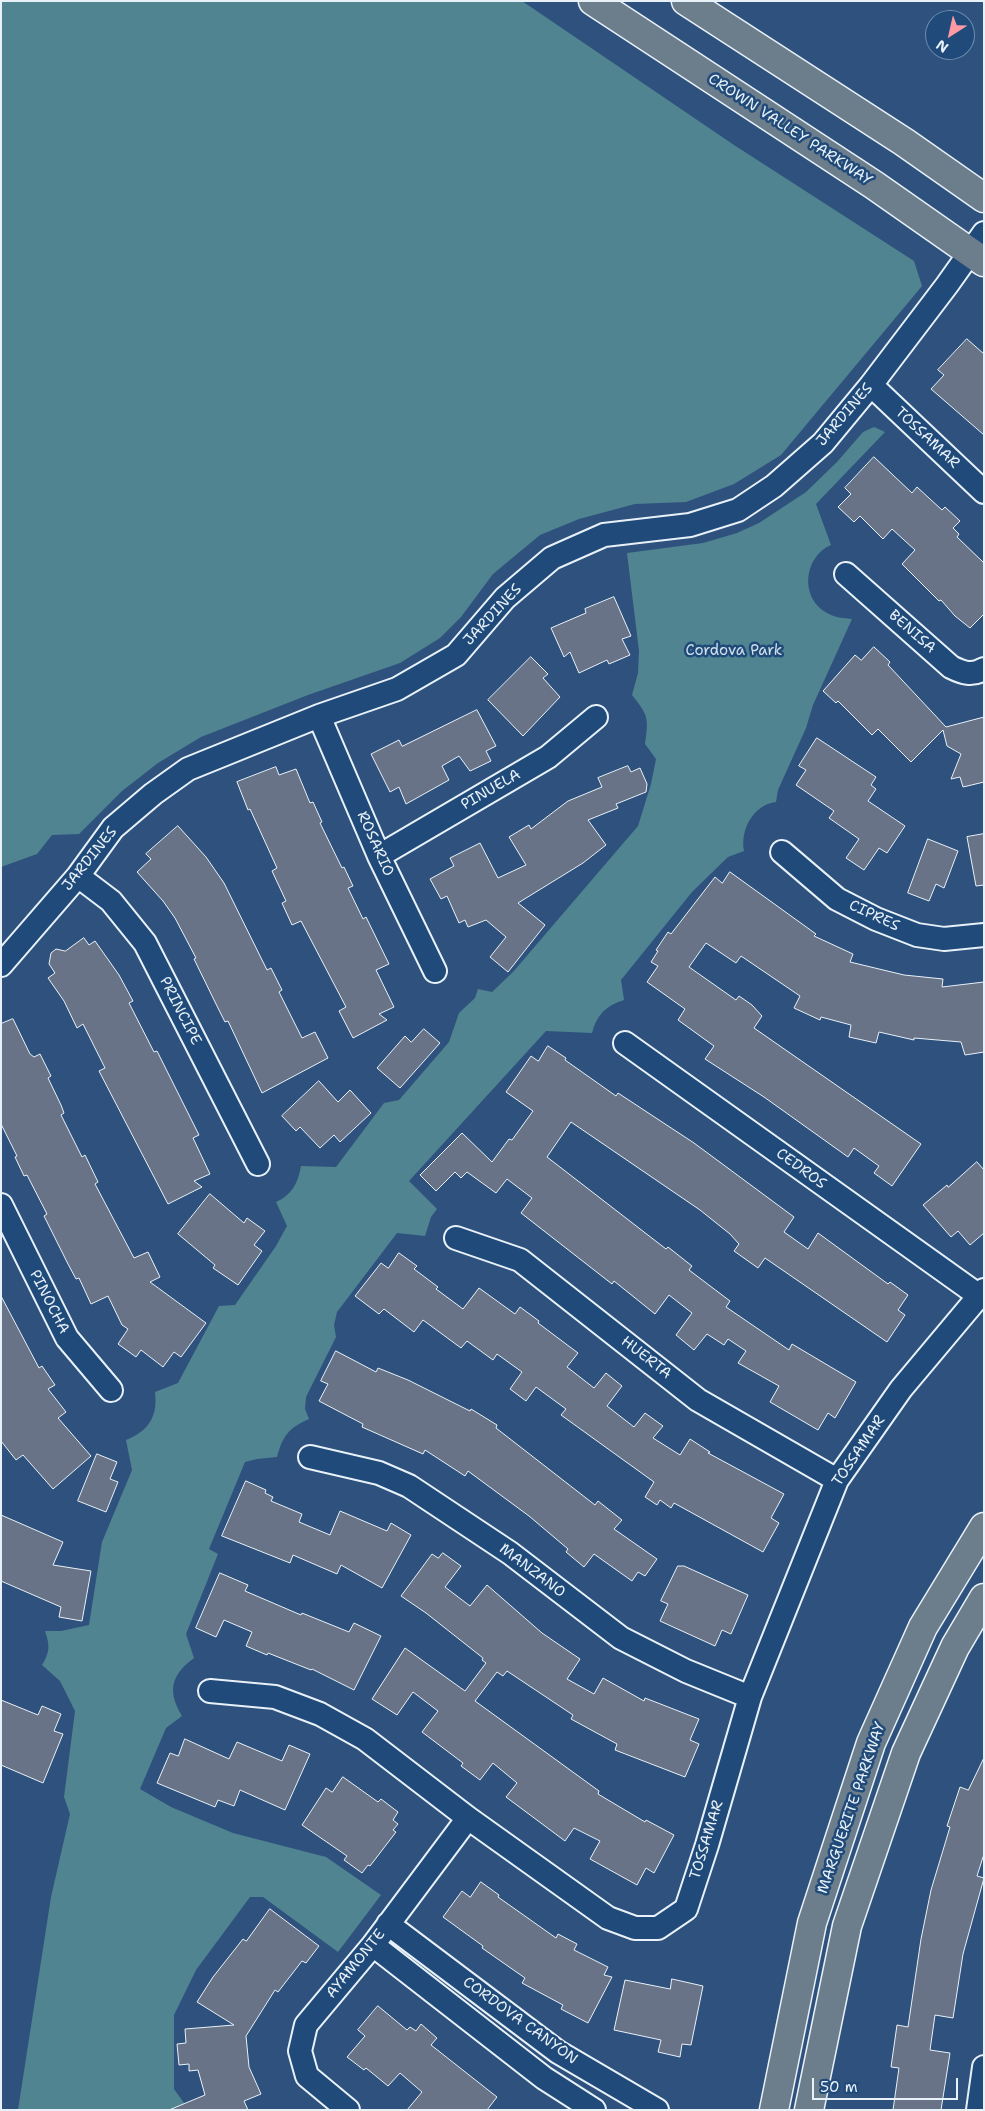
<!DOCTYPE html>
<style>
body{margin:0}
#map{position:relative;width:985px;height:2111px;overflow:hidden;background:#2e527d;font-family:"Shantell Sans",sans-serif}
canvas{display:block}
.frame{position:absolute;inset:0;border:2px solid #e8f1f8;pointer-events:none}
.north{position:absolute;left:925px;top:10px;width:50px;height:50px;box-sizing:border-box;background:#1f4a7a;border:1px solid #6f8dac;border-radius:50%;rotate:215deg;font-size:14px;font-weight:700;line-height:20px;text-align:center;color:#e8f1f8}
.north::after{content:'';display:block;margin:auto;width:18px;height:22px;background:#ff9aa2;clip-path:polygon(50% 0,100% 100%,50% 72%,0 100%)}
.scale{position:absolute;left:812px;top:2078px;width:146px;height:22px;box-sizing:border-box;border:2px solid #e8f1f8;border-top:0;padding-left:6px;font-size:15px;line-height:18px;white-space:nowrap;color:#e8f1f8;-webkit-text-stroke:4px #1f4a7a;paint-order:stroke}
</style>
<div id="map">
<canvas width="985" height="2111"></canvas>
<div class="frame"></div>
<div class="north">N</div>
<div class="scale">50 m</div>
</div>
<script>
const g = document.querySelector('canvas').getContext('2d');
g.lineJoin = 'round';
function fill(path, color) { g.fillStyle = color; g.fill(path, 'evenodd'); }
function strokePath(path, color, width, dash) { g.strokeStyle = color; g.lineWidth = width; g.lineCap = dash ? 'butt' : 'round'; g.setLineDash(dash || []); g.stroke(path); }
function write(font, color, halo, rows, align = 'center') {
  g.font = font + ' "Shantell Sans",sans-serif'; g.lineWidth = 5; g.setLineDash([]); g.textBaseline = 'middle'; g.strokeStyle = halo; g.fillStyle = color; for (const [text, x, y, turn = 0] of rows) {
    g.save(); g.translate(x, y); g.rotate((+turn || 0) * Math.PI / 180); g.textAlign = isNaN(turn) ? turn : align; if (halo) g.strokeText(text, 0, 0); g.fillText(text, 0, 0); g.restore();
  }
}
fill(new Path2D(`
 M1 1H522L734 145 914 261 922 286 781 455 734 484 686 502 635 504 579 519 540 535 493 574 461 617 440 638 400 663 308 695 201 737 158 763 122 791 79 834 52 835 37 854 1 867Z
 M874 427 885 432 816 504 831 545C803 557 799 600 829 614 836 618 844 618 852 619L813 705 806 728 778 790 776 802C753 805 740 830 744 851L728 857 692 892 621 980 624 1000C606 1005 596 1016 592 1033L546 1031 409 1181 437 1209 431 1217 425 1236 397 1233 337 1312 334 1325 336 1337 306 1397 305 1409 309 1419C289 1428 283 1435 277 1457L257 1459 245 1462 209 1549 218 1554 186 1634 194 1658C171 1675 167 1691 182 1716L166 1728 140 1789 171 1807 233 1833 326 1857 381 1895 338 1952 263 1897H250L196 1970 174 2015V2089L189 2110H18L51 1897 70 1814 64 1797 75 1711 60 1681 42 1665C50 1652 50 1645 45 1631H61L89 1625 102 1542 132 1470 126 1440C149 1431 158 1416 155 1392L178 1383 219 1306 235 1305 276 1246 287 1226 276 1202C292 1195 298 1183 301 1166L336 1167 384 1103 399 1100 449 1042 459 1013 475 998 478 989 492 992 513 972 638 826 651 784 656 759 645 744C649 718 648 715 632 695L638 673 639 651 627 553 703 543 737 533 759 523 806 492 837 462 863 432Z`), '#508491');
const building = new Path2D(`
 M967 339 984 354V435L931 389 944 375 938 370Z
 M874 457 912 493 917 487 942 510 945 507 960 521 953 528 959 534 957 537 984 563V614L970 628 955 616 941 600 939 601 902 564 915 550 892 529 883 539 860 516 854 522 838 507 851 494 845 488Z
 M614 597 631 636 622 639 630 655 609 664 607 660 579 673 570 652 564 657 551 628 586 613 585 609Z
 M874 647 890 662 888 665 946 727 984 717V782L963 787 960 777 951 779 961 754 947 746 943 730 911 762 878 729 872 735 838 701 836 703 823 691 855 655 861 660Z
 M531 657 548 674 543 678 560 697 523 736 488 700Z
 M477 710 496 746 486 751 491 761 470 771 459 756 442 766 449 780 406 804 399 787 390 792 371 754 399 740 402 746Z
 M817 738 876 777 871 785 876 789 868 801 905 826 887 853 879 848 864 870 846 858 859 839 829 818 834 811 796 785 806 770 799 766Z
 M628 766 631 772 640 768 647 784 646 792 616 804 618 808 588 820 606 845 583 863 518 903 545 925 508 972 490 957 506 937 486 920 468 927 465 920 459 923 447 896 441 899 430 879 454 866 450 858 480 843 498 878 526 865 509 837 529 825 531 829 568 801 602 787 598 778Z
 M276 767 279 775 296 769 310 803 313 802 322 822 320 823 342 868 344 867 353 886 348 888 363 919 366 917 389 964 376 970 394 1007 379 1014 387 1020 353 1038 339 1011 346 1007 301 921 292 925 282 903 286 901 272 871 277 868 250 809 248 810 237 782Z
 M178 826 206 857 224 883 267 970 271 968 282 990 279 992 302 1038 315 1032 328 1058 262 1093 228 1021 225 1022 215 1002 194 959 196 958 175 918 163 901 137 872 151 859 146 854Z
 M984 834V885L976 886 967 837Z
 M928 839 958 851 944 888 936 884 929 901 908 893Z
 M730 872 816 934 814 936 853 954 850 962 904 975 943 979 942 987 984 982V1052L965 1055 961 1042 914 1038V1040L879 1032 876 1043 849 1037 851 1025 821 1017 820 1020 794 1008 800 996 741 956 736 963 706 943 689 967 736 1000 739 996 752 1005 762 1016 754 1028 921 1144 892 1186 874 1173 879 1166 854 1148 848 1157 764 1097 705 1059 714 1046 678 1020 685 1009 647 982 658 966 651 962 658 951 656 950 668 932 671 934 715 877 722 883Z
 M84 938 89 945 95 941 119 975 133 1001 129 1003 154 1052 157 1051 199 1135 193 1138 210 1174 194 1181 202 1187 168 1204 99 1071 105 1068 83 1024 77 1028 64 1001 48 978 55 973 49 964 51 953 56 949 65 951Z
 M13 1019 30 1054 34 1057 40 1054 51 1076 48 1078 61 1105 64 1113 61 1115 82 1157 85 1155 98 1182 95 1184 134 1258 148 1252 160 1277 150 1282 206 1323 181 1357 174 1352 163 1367 141 1350 136 1357 118 1344 128 1329 122 1325 108 1296 91 1304 79 1278 76 1279 68 1264 44 1216 47 1214 27 1175 24 1176 15 1157 17 1156 1 1124V1024Z
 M424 1029 440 1043 400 1088 377 1068 405 1036 411 1042Z
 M548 1046 566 1058 565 1060 616 1096 618 1093 694 1143 794 1217 784 1232 808 1249 818 1233 888 1284 890 1282 908 1295 898 1310 905 1315 887 1342 765 1258 758 1268 734 1251 739 1244 730 1234 700 1210 571 1122 547 1157 666 1249 668 1247 692 1266 689 1270 730 1301 726 1307 789 1350 792 1344 856 1382 835 1418 828 1413 818 1430 770 1402 779 1386 738 1363 746 1351 728 1339 724 1345 707 1334 694 1350 676 1335 692 1313 669 1295 655 1314 614 1281 612 1284 521 1213 532 1198 507 1179 496 1193 467 1172 461 1178 455 1172 436 1191 420 1175 462 1133 492 1162 509 1139 512 1140 533 1111 506 1092 531 1056 538 1061Z
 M319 1081 338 1102 350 1090 371 1113 340 1142 334 1135 320 1148 300 1127 296 1131 282 1116Z
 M977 1162 984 1170V1233L970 1245 958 1231 951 1237 923 1205 947 1185 948 1187Z
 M210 1194 244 1223 247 1218 265 1231 254 1245 262 1251 238 1285 213 1268 215 1265 178 1234Z
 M399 1253 417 1266 414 1269 438 1287 436 1289 463 1309 479 1288 515 1314 520 1307 539 1321 538 1323 578 1353 567 1367 594 1388 606 1373 622 1386 607 1406 634 1427 645 1413 663 1426 653 1438 680 1455 690 1439 710 1452 708 1453 784 1494 771 1518 779 1523 763 1552 674 1503 671 1508 660 1500 657 1505 645 1497 654 1482 561 1415 566 1409 536 1387 526 1401 510 1389 522 1372 497 1354 493 1360 467 1341 461 1348 423 1320 414 1332 384 1309 379 1314 355 1296 381 1263 388 1268Z
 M1 1296 39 1368 42 1366 55 1385 48 1389 66 1412 58 1418 91 1456 53 1489 23 1455 16 1460 1 1441Z
 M336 1351 376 1372 378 1368 408 1380 470 1411 471 1409 497 1425 496 1428 595 1505 598 1501 622 1520 614 1529 657 1559 645 1576 638 1572 632 1581 594 1554 584 1567 566 1552 568 1549 529 1516 468 1471 465 1476 425 1450 423 1454 362 1427 363 1424 319 1401 328 1384 321 1381Z
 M97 1454 117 1462 110 1479 118 1482 106 1512 78 1501Z
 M246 1481 266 1490 265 1493 273 1497 271 1501 302 1514 299 1522 330 1535 340 1511 387 1531 391 1523 411 1535 382 1588 341 1565 337 1574 293 1555 290 1563 222 1536Z
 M1 1515 63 1542 53 1565 91 1571 82 1621 59 1617 61 1607 1 1581Z
 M443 1553 461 1566 445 1587 470 1606 487 1585 542 1633 580 1659 567 1679 594 1694 603 1678 644 1701 645 1698 699 1719 690 1740 699 1744 685 1777 615 1750 617 1744 571 1719 573 1715 507 1671 503 1676 497 1672 475 1701 599 1791 598 1794 645 1822 646 1820 674 1835 654 1873 646 1868 637 1885 590 1859 600 1841 574 1828 565 1841 506 1797 517 1783 493 1763 480 1780 461 1766 463 1763 422 1732 438 1711 413 1692 397 1715 372 1699 405 1648 465 1691 486 1663 482 1660 483 1658 426 1613 401 1596 432 1554 438 1558Z
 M678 1566H684L748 1595 731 1634 722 1630 715 1646 660 1621 668 1604 661 1601Z
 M220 1573 248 1585 245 1591 301 1615 302 1613 349 1632 354 1623 381 1636 354 1690 312 1669 311 1670 268 1653 267 1655 246 1646 252 1632 224 1620 216 1637 196 1628Z
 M1 1700 38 1715 42 1706 61 1714 54 1731 63 1734 43 1783 1 1765Z
 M185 1739 229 1759 237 1742 282 1761 289 1745 310 1754 285 1810 240 1790 234 1806 218 1800 215 1807 157 1783 170 1753 178 1756Z
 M984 1758V1854L977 1876 984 1878 963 1954 953 2018 935 2015 930 2050 950 2053 941 2110H893L899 2068 891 2067 897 2025 908 2027 921 1939 931 1890 950 1827 947 1826 960 1787 968 1790Z
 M343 1777 378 1802 381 1799 398 1812 393 1820 398 1824 393 1830 396 1832 370 1866 368 1865 362 1873 344 1860 347 1856 302 1825 326 1788 332 1792Z
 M481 1882 499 1895 498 1897 556 1938 558 1934 577 1944 574 1950 608 1967 604 1975 612 1977 588 2023 561 2009 563 2005 522 1983 525 1978 482 1948 483 1946 443 1917 462 1891 470 1897Z
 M270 1909 319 1946 306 1963 302 1961 278 1992 275 1990 246 2036 249 2067 261 2094 244 2101 248 2110H169L205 2095 198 2070 189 2071V2064L179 2065 177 2044 186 2043 185 2029 234 2025 197 2002 213 1977 243 1939 246 1941Z
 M672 1979 703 1986 691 2045 682 2044 680 2057 658 2052 661 2040 614 2030 625 1980 670 1989Z
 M378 2006 407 2030 410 2027 416 2031 421 2024 437 2038 431 2045 497 2097 487 2110H407L422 2092 400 2073 388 2086 366 2068 364 2070 347 2057 365 2036 358 2030Z`);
fill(building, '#687387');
strokePath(building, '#e8f1f8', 1);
const minor = new Path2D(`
 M871 385 984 492
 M846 574 951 667C963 673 972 676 984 669
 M319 716 379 856 435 971
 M782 852 837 899 876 919 917 935 944 939 984 935
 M379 856 548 757 596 717
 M78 876 111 901 145 943 258 1164
 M1 965 78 876 113 828 153 794 188 769 319 716 397 689 456 655 505 598 552 558 604 535 690 525 738 510 774 486 823 443 871 385 947 285 984 233
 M625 1043 978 1295
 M1 1205 67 1338 111 1390
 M456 1238 520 1260 698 1400 837 1480
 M310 1457 379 1473 409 1486 510 1553 621 1638 686 1671 750 1697
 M210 1691 275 1697 320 1714 365 1739 468 1818 608 1918 635 1928H658L686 1909 707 1845 750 1697 837 1480 901 1389 984 1290
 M388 1924 558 2052 657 2110
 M373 1945 544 2078 594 2110
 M348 2110 307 2076 300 2051 306 2025 373 1945 468 1818
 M978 2110 984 2067`);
const primary = new Path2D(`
 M593 1 874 185 984 262
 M686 1 904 142 984 198
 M774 2110 812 1923 871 1743 923 1627 984 1527
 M809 2110 847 1926 906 1753 955 1647 984 1598`);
strokePath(minor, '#e8f1f8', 26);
strokePath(primary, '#e8f1f8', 31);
strokePath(minor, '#1f4a7a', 22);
strokePath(primary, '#6c7d8c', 28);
write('15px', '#e8f1f8', '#1f4a7a', [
 ["CROWN VALLEY PARKWAY",790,130,33],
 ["JARDINES",845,415,-49],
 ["TOSSAMAR",927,438,43],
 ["JARDINES",493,615,-47],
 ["BENISA",912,632,41],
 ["PINUELA",491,790,-30],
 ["ROSARIO",375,844,66],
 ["JARDINES",90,859,-51],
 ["CIPRES",874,916,25],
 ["PRINCIPE",180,1011,63],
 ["CEDROS",801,1169,36],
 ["PINOCHA",49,1302,63],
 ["HUERTA",646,1358,38],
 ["TOSSAMAR",859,1451,-56],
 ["MANZANO",532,1571,37],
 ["MARGUERITE PARKWAY",852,1808,-71],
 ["TOSSAMAR",707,1840,-73],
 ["AYAMONTE",356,1964,-51],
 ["CORDOVA CANYON",520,2021,36]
]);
write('15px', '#d1e1e9', '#1f4a7a', [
 ["Cordova Park",734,651]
]);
</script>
